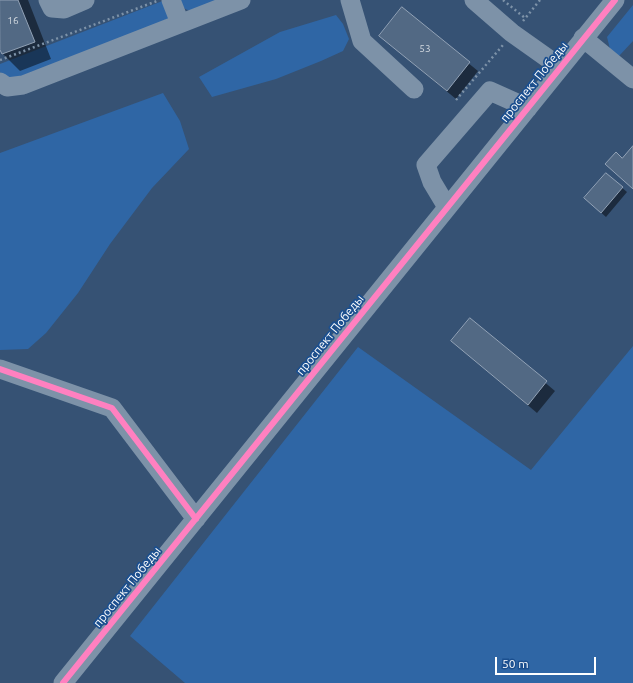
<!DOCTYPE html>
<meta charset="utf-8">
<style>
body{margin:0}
#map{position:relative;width:633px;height:683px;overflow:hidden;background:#365274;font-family:Ubuntu,sans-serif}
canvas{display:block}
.scale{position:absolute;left:495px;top:657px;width:101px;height:18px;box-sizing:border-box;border:2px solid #fff;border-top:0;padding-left:5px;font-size:12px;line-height:14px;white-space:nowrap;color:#fff;-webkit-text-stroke:3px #1b4f8f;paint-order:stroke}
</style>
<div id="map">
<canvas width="633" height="683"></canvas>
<div class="scale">50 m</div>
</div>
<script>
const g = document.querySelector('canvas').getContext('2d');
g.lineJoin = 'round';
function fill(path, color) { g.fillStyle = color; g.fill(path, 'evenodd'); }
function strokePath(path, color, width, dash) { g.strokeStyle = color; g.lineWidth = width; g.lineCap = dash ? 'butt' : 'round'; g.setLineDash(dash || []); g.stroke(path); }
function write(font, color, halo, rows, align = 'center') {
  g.font = font + ' Ubuntu,sans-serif'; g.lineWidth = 3.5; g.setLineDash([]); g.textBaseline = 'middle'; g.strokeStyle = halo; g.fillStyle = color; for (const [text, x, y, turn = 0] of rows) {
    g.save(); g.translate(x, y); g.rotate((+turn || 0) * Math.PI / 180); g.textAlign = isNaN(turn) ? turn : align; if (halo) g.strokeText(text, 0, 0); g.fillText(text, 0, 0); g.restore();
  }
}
fill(new Path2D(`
 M165 0 170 13 168 19 19 80 3 76 0 72V64Z
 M179 0H225C209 6 186 21 179 0Z
 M633 5V41L619 56 610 49 607 37Z
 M336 15 343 24 349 39 343 51 321 61 276 79 212 97 199 77 280 32Z
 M163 93 180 121 189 149 152 188 110 244 78 293 46 333 28 349 0 350V153Z
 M633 346V683H185L130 636 358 347 531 470Z`), '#2f66a5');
fill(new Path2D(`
 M0 0H28L51 59 20 71 3 54 0 47Z
 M402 9 478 71 456 99 380 36Z
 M606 174 627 192 606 217 589 202Z
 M470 319 555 391 537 413 452 341Z`), '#0007');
const building = new Path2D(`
 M0 0H18L35 42 2 54 0 50Z
 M402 7 470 62 447 91 379 36Z
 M633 146V189L605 164 616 152 622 158Z
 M606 173 623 187 601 213 584 198Z
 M470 318 547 381 528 405 451 341Z`);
fill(building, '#526984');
strokePath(building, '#92a2b6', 1);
strokePath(new Path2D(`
 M503 0 525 18
 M523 21 540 0
 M0 60 157 1
 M456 100 503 45`), '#7d92a8', 2.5, [2, 3]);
strokePath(new Path2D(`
 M48 0 52 8 64 9 85 0
 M171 0 180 23
 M350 0 362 41 414 89
 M474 0 512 33 560 67
 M583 38 633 79
 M0 82 7 87 23 85 241 0
 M447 207 432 182 426 165 490 91 528 108
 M0 369 112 408 196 519
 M63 683 615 0`), '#7d92a8', 19);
strokePath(new Path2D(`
 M0 369 112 408 196 519
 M63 683 615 0`), '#ff80c0', 6);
write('10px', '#d4dae0', null, [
 ["16",13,21],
 ["53",425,49]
]);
write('12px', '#fff', '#1b4f8f', [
 ["проспект Победы",534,82,-51],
 ["проспект Победы",330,335,-51],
 ["проспект Победы",127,587,-51]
]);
</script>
